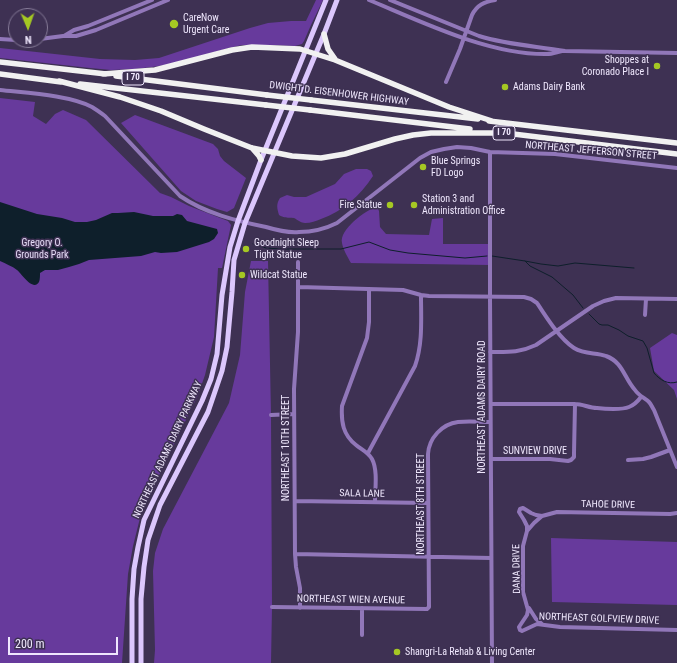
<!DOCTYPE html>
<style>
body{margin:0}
#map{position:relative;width:677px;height:663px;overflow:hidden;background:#3e3153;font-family:"Roboto Condensed",sans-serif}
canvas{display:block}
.north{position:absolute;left:8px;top:8px;width:40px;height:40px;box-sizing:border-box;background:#3e3153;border:1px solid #857a97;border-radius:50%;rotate:178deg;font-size:11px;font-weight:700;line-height:16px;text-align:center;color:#efe7fd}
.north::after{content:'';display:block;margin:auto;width:14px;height:18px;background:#a5c823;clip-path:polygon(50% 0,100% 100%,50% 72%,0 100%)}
.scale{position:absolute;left:8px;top:637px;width:110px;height:18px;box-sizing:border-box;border:2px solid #efe7fd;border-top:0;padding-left:5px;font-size:12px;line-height:14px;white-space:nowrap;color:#efe7fd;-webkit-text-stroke:3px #3e3153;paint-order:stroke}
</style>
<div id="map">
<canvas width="677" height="663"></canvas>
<div class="north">N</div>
<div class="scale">200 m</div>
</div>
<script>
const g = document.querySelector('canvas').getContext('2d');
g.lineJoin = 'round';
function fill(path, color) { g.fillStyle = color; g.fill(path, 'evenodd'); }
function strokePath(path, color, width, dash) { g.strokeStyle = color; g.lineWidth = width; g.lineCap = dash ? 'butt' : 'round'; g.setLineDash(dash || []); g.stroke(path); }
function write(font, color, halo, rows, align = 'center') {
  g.font = font + ' "Roboto Condensed",sans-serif'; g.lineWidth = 3; g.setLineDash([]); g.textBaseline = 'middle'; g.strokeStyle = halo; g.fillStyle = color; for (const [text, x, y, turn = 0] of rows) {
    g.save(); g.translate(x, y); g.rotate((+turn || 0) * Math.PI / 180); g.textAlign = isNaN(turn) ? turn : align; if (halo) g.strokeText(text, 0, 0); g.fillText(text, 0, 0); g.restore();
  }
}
fill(new Path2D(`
 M316 0H323L311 25 304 41 302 44 295 46 272 45H242L229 48 172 64 152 67 135 69 111 70 90 68 0 58V48L100 59 135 60 159 58 250 28 268 23 291 21H306Z
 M0 98 35 102 33 116 46 124 55 114 63 110 86 120 160 193 171 197 189 206 228 221 231 225 222 268H218L214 337 205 375 198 395 148 498 140 518 133 546 128 574 122 663H0Z
 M135 115 213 144 218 149 220 156 224 161 246 178 234 208 227 212 217 209 196 201 181 191 121 123Z
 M356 169H367L371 171 373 176C360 196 343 211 321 219 316 221 311 223 305 223 301 223 298 220 294 218 288 217 286 219 279 215 277 208 276 204 280 198L287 195 294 197H306L335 184 344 174Z
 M377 207 379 211 380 227 386 234 429 235 432 219 443 218V244H490V265L351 263C348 258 343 249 342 243 339 230 365 210 377 207Z
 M251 261H268L271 415 272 607 271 663H154L155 650 153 571 155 553 163 529 229 403 240 355 245 292Z
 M672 333 677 335V399L674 390 654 371 650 348Z
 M551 538 677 542V605L552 602Z`), '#673a9c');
fill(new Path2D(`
 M0 202 37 214 62 218 75 222H87L96 220 112 213H118L134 212 153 216H173L177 214 182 215 187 221 217 229 218 233 214 239 209 242 177 252 161 253 155 252 141 256 89 260 79 264 69 267 58 270H45L40 273C40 275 40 280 39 282 33 292 21 273 17 270 12 266 6 264 0 261Z`), '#0e1f2b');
strokePath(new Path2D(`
 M253 244 266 248 281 249H341L369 242 390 250 408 253 465 258 487 256
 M492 256 525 261 541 264 558 266 575 263 634 268
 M525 261 530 266 552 277 573 295 583 308
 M589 314 599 324 602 325H608L619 330 628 336 643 341 647 348 654 373C660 380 668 385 677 382`), '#0e1f2b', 1);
strokePath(new Path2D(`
 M369 0C422 22 489 55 547 54 552 54 557 52 562 51
 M390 0 479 36C508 45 536 46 565 51L677 53
 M64 36 74 30 88 26 152 0
 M0 39 16 40
 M40 39 63 36H76L96 30 168 0
 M446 82 460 49 472 15C477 5 484 2 495 0
 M0 90C26 93 69 95 92 107 97 110 101 113 105 116L180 196C205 213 236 221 266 227 276 230 288 233 299 232 312 232 325 229 337 223L420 158 431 152 444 149 457 147 471 148 490 152 555 154 677 168
 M490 152V297L492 663
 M298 262V332L294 389 295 554 296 567 300 588V608
 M299 287 403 290 421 295 429 296 524 297 531 299 537 303C546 317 560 339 574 348 585 355 596 352 606 356 623 362 624 378 635 390 639 396 645 398 649 402 651 404 652 407 654 410L677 467
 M369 289V322L367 338 342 406C341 422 343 435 356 445 362 450 368 452 372 459 378 470 375 490 375 502
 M645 315 646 299
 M490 352C508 352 519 353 536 345L593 306 604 301 616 298 677 299
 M491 404H575C583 404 589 408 597 408 605 409 622 410 629 407 634 405 638 401 641 397
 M271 415 294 414
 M368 453 415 366C423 343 421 319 421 295
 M491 459H550L568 461 571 460 574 457V453L575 404
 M628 460 643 459 651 457 670 450
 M295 501 428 503
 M677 513 670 514 557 512 542 516 536 515 531 513 523 508 520 509 519 512 524 520 527 526V531L523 546V592L528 610 527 615 519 627 520 630 522 631 537 624 560 627 677 630
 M527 531 534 523 542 516
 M295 554 491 558
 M272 607 427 609
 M529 608 536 619 542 624
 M427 609 429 607 428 454C429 438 442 424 458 422 469 421 480 422 490 422
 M362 635V608`), '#9177b9', 4);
strokePath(new Path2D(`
 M132 663V599L134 569 138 547 144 520 202 401 211 379 217 354 222 295 230 247 238 221 261 160 326 0
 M141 663V599L144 567 148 540 160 505 208 412 222 371 227 347 232 292 234 260 245 223 324 34 337 0`), '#dcc7fd', 5);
strokePath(new Path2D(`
 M324 34 328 49 335 59
 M0 62 106 74
 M0 74 61 82
 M103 74 155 70 232 50 252 47 300 49 335 60 449 107 492 121
 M116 76 267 95
 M59 81 120 97 161 111 204 129 252 148 292 156 321 158 345 154 395 139 413 135 431 133H500
 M80 84 266 105
 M311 100 478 119
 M310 110 470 129
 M489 121 677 143
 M497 132 677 154
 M252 148 259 156 261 160`), '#f1f1f1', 5.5);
strokePath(new Path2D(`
 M267 95 311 100
 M266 105 310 110`), '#f1f1f1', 5.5);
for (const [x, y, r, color] of [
 [174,24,5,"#a5c823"],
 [657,66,4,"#a5c823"],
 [505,87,4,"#a5c823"],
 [423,167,4,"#a5c823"],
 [390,205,4,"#a5c823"],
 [414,205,4,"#a5c823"],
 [246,249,4,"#a5c823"],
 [242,275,4,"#a5c823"],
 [397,652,4,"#a5c823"]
]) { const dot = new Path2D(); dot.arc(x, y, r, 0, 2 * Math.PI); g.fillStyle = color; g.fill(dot); strokePath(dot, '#3e3153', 1.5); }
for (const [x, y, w] of [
 [133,78,22],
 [504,133,22]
]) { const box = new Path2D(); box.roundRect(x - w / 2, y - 7, w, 14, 3); g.fillStyle = '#3e3153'; g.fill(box); strokePath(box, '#efe7fd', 1); }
write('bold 9px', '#efe7fd', null, [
 ["I 70",133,78],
 ["I 70",504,133]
]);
write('10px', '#efe7fd', '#3e3153', [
 ["CareNow",183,18],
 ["Urgent Care",183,30],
 ["Shoppes at",649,60,"right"],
 ["Coronado Place I",649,72,"right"],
 ["Adams Dairy Bank",513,87],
 ["Blue Springs",431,161],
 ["FD Logo",431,173],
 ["Station 3 and",422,199],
 ["Administration Office",422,211],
 ["Fire Statue",382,205,"right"],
 ["Goodnight Sleep",254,243],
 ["Tight Statue",254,255],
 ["Wildcat Statue",250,275],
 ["Shangri-La Rehab & Living Center",405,652]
], 'left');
write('10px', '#efe7fd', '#3e3153', [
 ["DWIGHT D. EISENHOWER HIGHWAY",339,94,7],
 ["NORTHEAST JEFFERSON STREET",591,151,5],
 ["NORTHEAST ADAMS DAIRY ROAD",482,407,-90],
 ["NORTHEAST 10TH STREET",286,448,-90],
 ["NORTHEAST ADAMS DAIRY PARKWAY",168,450,-65],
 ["SUNVIEW DRIVE",535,451],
 ["SALA LANE",362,494,1],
 ["NORTHEAST 8TH STREET",421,504,-90],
 ["TAHOE DRIVE",608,505,1],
 ["DANA DRIVE",517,569,-91],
 ["NORTHEAST WIEN AVENUE",351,600,1],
 ["NORTHEAST GOLFVIEW DRIVE",599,619,2]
]);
write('10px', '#e6dcf7', '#3e3153', [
 ["Gregory O.",42,243],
 ["Grounds Park",42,255]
]);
</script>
